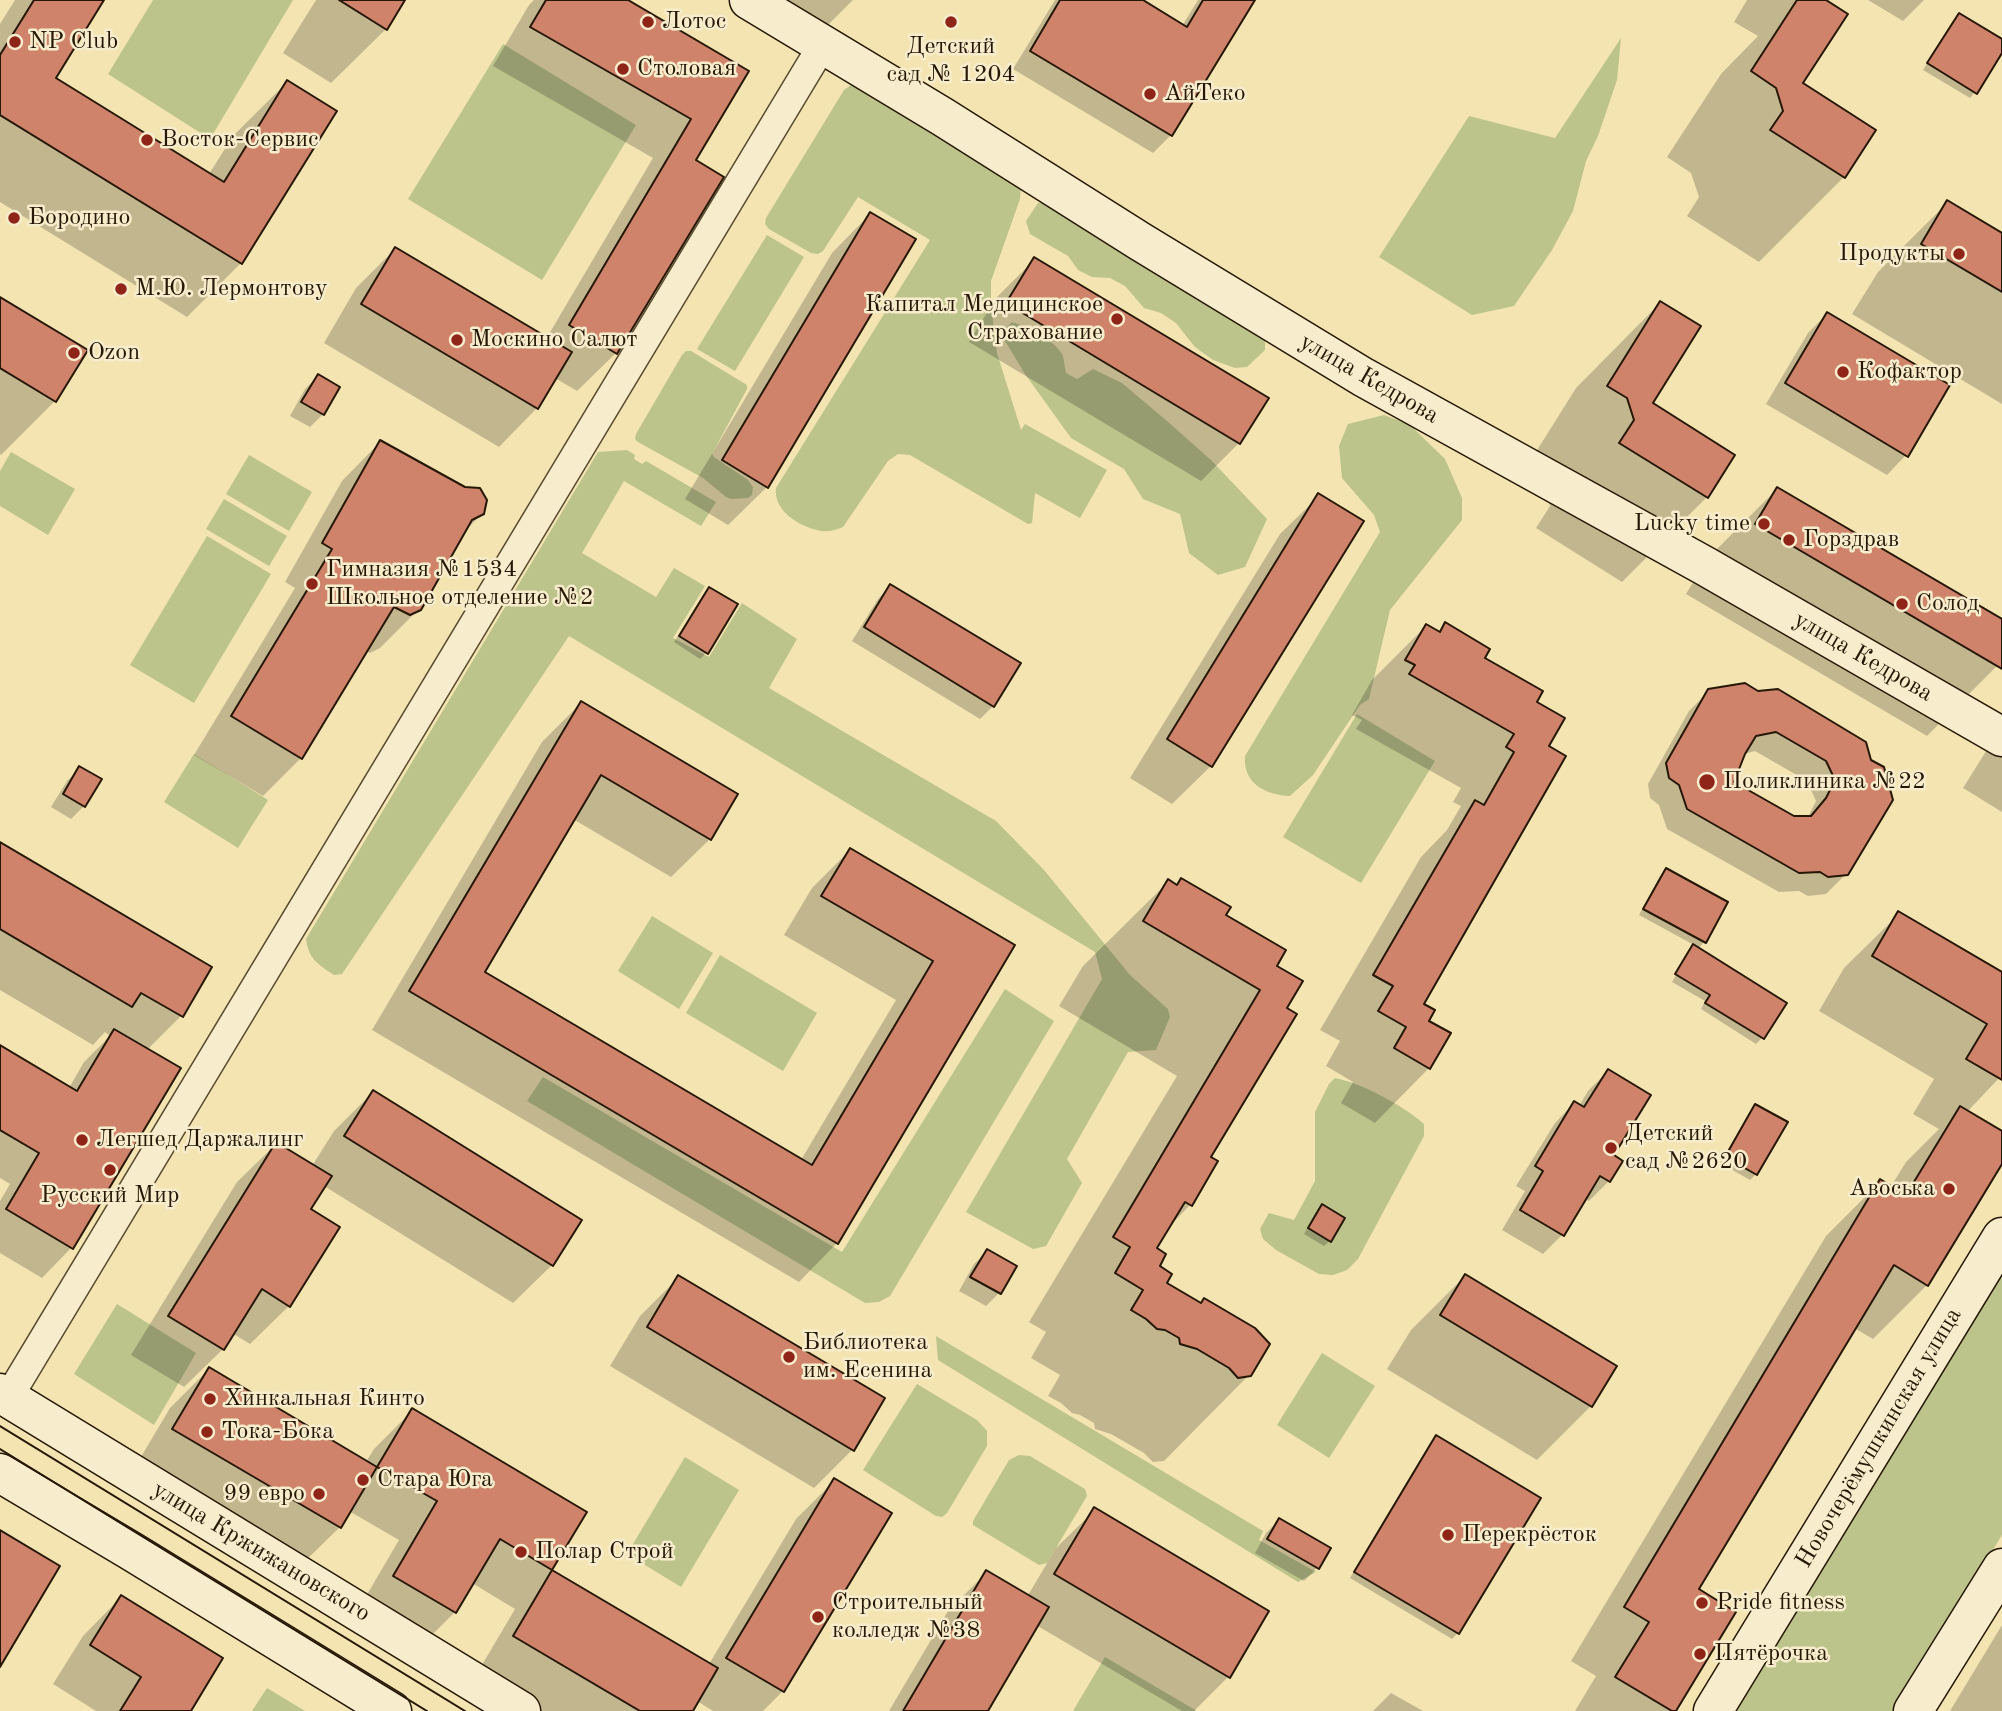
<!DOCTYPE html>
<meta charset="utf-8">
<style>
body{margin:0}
canvas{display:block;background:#f3e4b2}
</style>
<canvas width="2002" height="1711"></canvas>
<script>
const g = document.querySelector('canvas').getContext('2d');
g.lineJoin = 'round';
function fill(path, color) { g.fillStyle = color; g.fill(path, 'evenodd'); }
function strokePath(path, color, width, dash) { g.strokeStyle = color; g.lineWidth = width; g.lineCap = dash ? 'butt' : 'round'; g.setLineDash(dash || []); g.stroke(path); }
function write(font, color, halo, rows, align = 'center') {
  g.font = font + ' "Old Standard TT",serif'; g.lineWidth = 5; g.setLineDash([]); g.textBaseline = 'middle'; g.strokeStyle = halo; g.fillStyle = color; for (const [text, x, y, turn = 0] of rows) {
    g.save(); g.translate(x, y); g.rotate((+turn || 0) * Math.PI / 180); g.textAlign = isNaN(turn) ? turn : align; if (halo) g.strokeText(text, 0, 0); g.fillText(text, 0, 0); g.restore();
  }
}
fill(new Path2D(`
 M153 0H293L210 139 108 74Z
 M1621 38 1617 80 1598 136 1586 161 1573 211 1552 250 1514 306 1472 315 1379 257 1469 116 1555 138Z
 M503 44 636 125 542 280 408 199Z
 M851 85H860L1021 184 1020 199 991 281V306L997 353 1021 430 1025 424 1107 470 1080 518 1035 493 1032 523 1028 524 910 455 898 454 888 461 843 527C836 530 829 532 821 531 800 527 773 511 776 488L930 240 858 197 823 251 818 254 811 253 769 229 765 224 766 218 844 90Z
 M1052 201 1265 337V350L1247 367 1235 368 1213 360 1195 347 1176 323 1161 313 1144 308 1125 286 1110 278 1092 277 1078 270 1068 256 1030 234 1026 221 1038 203Z
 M767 235 804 257 735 371 697 349Z
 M1012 322C1026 326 1058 342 1063 356 1064 361 1065 368 1066 373L1077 379 1093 369 1122 383 1167 421 1211 460 1267 519 1245 567 1218 575 1189 553 1180 514 1143 499 1124 469 1071 438 1025 374 1005 341 1004 330Z
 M686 351H691L747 385V389L712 454 714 457 748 480 753 487 752 495 748 498 731 499 726 497 703 478 638 442 635 439 636 434 682 355Z
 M1384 415 1410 425 1445 459 1462 498V520L1390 610 1369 699 1360 705 1313 775 1290 796C1266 795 1243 784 1245 756L1380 532 1374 515 1342 478 1339 446 1348 424Z
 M627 450 635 455 634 459 642 464 646 461 716 502 701 526 624 481 582 553 656 597 674 568 705 586 673 638 709 657 742 603 797 639 769 688 996 821 1044 870 1130 975 1168 1009 1170 1017 1156 1050 1128 1052 1067 1159 1082 1183 1046 1246 1033 1249 966 1212 1102 979 1095 952 569 636 342 974 334 975C318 964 309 960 306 939L598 452Z
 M11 452 75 489 48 535 0 506V471Z
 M249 455 312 492 289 531 226 494Z
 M224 499 287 536 269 566 206 529Z
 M207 536 271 574 194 703 130 665Z
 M1357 714 1435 761 1361 883 1283 837Z
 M194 754 268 800 238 848 164 802Z
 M652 916 713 953 679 1009 618 971Z
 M720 955 817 1013 783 1071 686 1013Z
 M1005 989 1054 1021 890 1296 879 1302 865 1303 527 1101 543 1077 842 1252Z
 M1335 1078C1362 1083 1404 1106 1424 1124V1136L1358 1259 1347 1270 1333 1275 1319 1274 1276 1250 1263 1239 1260 1229 1269 1213 1294 1220 1315 1181V1112L1329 1084Z
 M2002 1261V1535L1894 1711H1729Z
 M117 1304 196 1353 154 1425 74 1374Z
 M936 1336 1263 1531 1259 1540 1316 1572 1298 1582 938 1360Z
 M1322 1353 1375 1386 1329 1458 1277 1425Z
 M917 1384 977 1420 987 1431V1446L947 1513 942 1517 936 1516 863 1470Z
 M1019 1455 1030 1456 1085 1489 1087 1496 1047 1563 1039 1565 973 1525V1521L1009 1460Z
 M685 1457 739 1490 681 1587 627 1554Z
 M1105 1657 1197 1711H1073Z
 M267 1688 305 1711H252Z`), '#bcc48b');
fill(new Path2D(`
 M15 0H102L54 79 209 174 233 136 287 82 241 263 187 317 0 202V24Z
 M316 0H403L386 29 331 83 283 53Z
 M534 0H625L746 72 693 161 616 353 577 391 555 378 537 408 499 447 324 343 356 288 395 249 546 339 653 158 493 66 529 5Z
 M787 0H853L828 25Z
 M1055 0H1140L1182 26 1198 0H1253L1171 135 1153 153 1013 69Z
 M1747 0H1823L1801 84 1874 131 1844 177 1759 262 1687 216 1699 197 1691 173 1667 157 1721 74 1758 36 1734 22Z
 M1868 0H1924L1903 21Z
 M1959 15 2002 41V50L1975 92 1970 98 1923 70 1953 21Z
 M1948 202 2002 235V404L1852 314 1878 272Z
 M870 214 767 487 728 525 685 499 832 253Z
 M1034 260 1239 443 1201 481 969 342 996 298Z
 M0 299 55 401 1 455 0 454Z
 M1660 303 1650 404 1707 497 1622 582 1536 528 1550 506 1543 483 1524 471 1576 388Z
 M1827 314 1906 455 1887 475 1766 404 1808 333Z
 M318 376 338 388 323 414 310 427 290 416 305 389Z
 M380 442 483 513 460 536 419 609 380 648 370 653 366 651 301 758 263 796 194 755 295 588 285 582 342 481Z
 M1777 489 2002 621V658L1997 666 1927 736 1686 594 1707 559Z
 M1319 496 1211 766 1172 804 1130 778 1280 534Z
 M890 586 993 706 980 719 852 641 878 599Z
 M709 589 736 605 706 653 700 659 674 642 703 595Z
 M1445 625 1535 703 1547 747 1422 1004 1427 1022 1449 1034 1429 1068 1375 1123 1341 1103 1353 1082 1326 1066 1340 1041 1320 1030 1421 857 1447 830 1461 806 1453 802 1461 788 1356 729 1362 720 1352 715 1372 680 1426 626 1437 632Z
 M1709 691 1869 761 1846 874 1826 894 1808 896 1799 891 1779 892 1667 829 1659 805 1650 798 1648 784 1689 711ZM1755 751 1807 781 1816 801 1808 817 1794 818 1731 783 1744 754Z
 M581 703 710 839 671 877 573 819 482 973 801 1160 896 1000 784 935 812 888 850 850 1013 946 837 1243 799 1282 372 1030 542 742Z
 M2002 734V812L1963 788 1988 748Z
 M80 768 84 806 71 819 51 807 67 781Z
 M0 844 210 968 181 1016 147 1050 72 1247 42 1278 0 1253V1201L10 1184 0 1178V1047L69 1088 84 1062 110 1036 105 1032 93 1045 0 990Z
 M1666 870 1704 942 1698 949 1784 1003 1762 1038 1756 1044 1701 1009 1705 1001 1672 982 1691 950H1689L1694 945 1639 915 1660 876Z
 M1181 880 1224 916 1275 967 1285 1009 1209 1157 1190 1205 1166 1230 1154 1249 1157 1266 1164 1283 1249 1375 1164 1461 1153 1462 1144 1453 1111 1434 1095 1429 1094 1423 1080 1415 1072 1413 1061 1403 1048 1396 1060 1375 1031 1358 1046 1332 1029 1322 1177 1076 1059 1006 1083 966 1168 882 1175 886Z
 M1899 914 2002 974V1075L1967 1112 2002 1133V1160L1927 1285 1873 1339 1854 1328 1696 1590 1674 1711H1575L1596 1676 1571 1661 1826 1236 1880 1182 1890 1188 1906 1162 1939 1129 1913 1114 1934 1079 1819 1011 1844 968Z
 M1608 1071 1612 1156 1609 1181 1589 1201 1585 1198 1562 1235 1543 1254 1502 1230 1525 1191 1516 1186 1555 1123 1574 1103 1579 1106 1588 1091Z
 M373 1092 552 1265 513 1303 324 1186 309 1210 289 1306 250 1344 232 1333 223 1349 184 1387 131 1355 237 1182 276 1144 312 1166 334 1131Z
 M1756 1106 1785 1123 1756 1174 1750 1180 1720 1163 1750 1112Z
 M1322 1206 1330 1241 1324 1246 1304 1234 1316 1212Z
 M987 1251 999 1293 986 1306 959 1291 974 1264Z
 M1465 1276 1591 1406 1537 1460 1387 1369 1411 1330Z
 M679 1277 852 1450 814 1488 610 1366 640 1316Z
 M209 1369 366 1462 374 1449 412 1411 584 1512 550 1571 709 1664 796 1519 835 1480 783 1691 763 1711H713L697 1701 691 1711H536L476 1675 515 1609 472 1583 455 1612 416 1651 355 1615 399 1540 349 1511 340 1527 301 1565 135 1467 170 1408Z
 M1436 1437 1458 1633 1452 1639 1350 1578 1430 1443Z
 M1095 1510 1267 1612 1228 1677 1194 1711H1182L1036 1625 986 1711H889L948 1611 986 1573 1027 1597 1056 1548Z
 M1279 1520 1328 1549 1317 1568 1304 1581 1255 1553 1266 1533Z
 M121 1597 189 1711H96L53 1684 83 1636Z
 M2002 1625V1711H1950Z
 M1391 1693 1423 1711H1373Z`), '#0003');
const building = new Path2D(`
 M34 0H104L56 78 224 182 287 80 337 111 242 264 0 115V55Z
 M339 0H405L387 30Z
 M546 0H628L749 71 696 160 724 177 617 354 569 325 691 119 530 27Z
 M1060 0H1143L1187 27 1203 0H1255L1172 136 1030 51Z
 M1797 0H1826L1848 14 1803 83 1876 130 1845 178 1770 130 1783 111 1776 88 1751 71Z
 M1959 13 2002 39V53L1977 94 1927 63Z
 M1947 200 2002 233V292L1921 244Z
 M870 212 916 239 768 488 722 460Z
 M395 247 572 352 538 409 361 304Z
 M1034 257 1269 398 1240 444 1006 303Z
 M0 297 88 350 56 402 0 368Z
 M1660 301 1701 326 1653 403 1735 455 1708 498 1619 443 1634 420 1627 398 1607 386Z
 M1827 312 1950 385 1908 457 1785 383Z
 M318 374 340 387 324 415 301 402Z
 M380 440 465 487 480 488 487 500 484 514 472 520 421 610 410 615 394 607 302 759 231 716 332 549 322 543Z
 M1777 487 2002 619V669L1755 524Z
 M1318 493 1364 521 1212 767 1167 739Z
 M890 584 1021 663 994 707 864 627Z
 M709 587 738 604 708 654 679 636Z
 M1445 622 1490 649 1485 658 1543 691 1537 702 1565 718 1549 746 1566 756 1424 1004 1435 1010 1429 1021 1451 1033 1430 1069 1394 1048 1406 1027 1378 1011 1393 986 1373 975 1475 800 1484 805 1514 752 1506 747 1514 734 1409 674 1415 665 1405 660 1426 624 1440 632Z
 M1745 683 1758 691 1778 689 1866 742 1871 760 1884 767 1893 800 1848 875 1828 877 1820 872 1799 873 1687 809 1679 785 1669 778 1666 763 1708 689ZM1776 732 1826 761 1835 780 1826 798 1811 816H1794L1734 782 1745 754 1756 736Z
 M581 701 738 794 711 840 601 775 485 972 812 1165 933 961 821 896 850 848 1015 945 838 1244 409 991Z
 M79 766 102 779 85 807 63 794Z
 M0 842 212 967 183 1017 141 993 132 1007 0 929Z
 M1666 868 1728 902 1706 943 1643 909Z
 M1181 878 1231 907 1226 915 1286 950 1277 966 1303 981 1287 1008 1297 1014 1211 1157 1218 1161 1192 1206 1185 1202 1157 1248 1166 1254 1160 1266 1172 1274 1167 1283 1201 1303 1204 1298 1255 1328 1270 1344 1251 1376 1238 1378 1229 1368 1197 1349 1180 1344 1179 1338 1165 1330 1157 1329 1146 1319 1131 1310 1143 1290 1115 1273 1130 1247 1113 1237 1260 990 1143 921 1168 879 1177 885Z
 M1898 911 2002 972V1080L1966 1059 1987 1024 1872 956Z
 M1693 944 1787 1003 1764 1039 1705 1003 1710 995 1675 974Z
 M114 1029 181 1068 73 1249 6 1209 39 1153 0 1130V1045L77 1091Z
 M1608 1069 1651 1095 1614 1155 1623 1161 1610 1182 1600 1176 1564 1236 1520 1210 1543 1171 1535 1166 1574 1101 1584 1107Z
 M373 1090 582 1220 553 1266 344 1136Z
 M1755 1104 1788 1122 1757 1175 1725 1157Z
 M1960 1106 2002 1131V1164L1928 1286 1894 1265 1699 1589 1736 1612 1676 1711H1672L1615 1677 1649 1622 1624 1607 1880 1179 1906 1195Z
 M276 1142 332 1176 311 1209 340 1227 290 1307 262 1289 224 1350 168 1316Z
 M1322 1204 1345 1218 1331 1242 1308 1228Z
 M987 1249 1017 1266 1001 1294 970 1277Z
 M1465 1274 1617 1366 1592 1407 1440 1315Z
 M678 1275 885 1398 854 1451 647 1327Z
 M209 1367 377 1467 341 1528 172 1429Z
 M412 1408 587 1512 552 1570 500 1539 456 1613 393 1576 437 1501 377 1467Z
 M1436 1435 1541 1498 1459 1634 1354 1572Z
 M834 1478 892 1513 784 1692 726 1658Z
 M1094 1507 1269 1611 1230 1678 1054 1574Z
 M1279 1518 1331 1548 1319 1569 1267 1539Z
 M0 1530 60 1566 0 1667Z
 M552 1570 718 1668 693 1711H640L513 1636Z
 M986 1570 1049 1607 988 1711H903Z
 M121 1595 223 1658 191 1711H120L141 1677 90 1645Z`);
fill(building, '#ce836a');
strokePath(building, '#251703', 2);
const street = new Path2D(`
 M8 1398 822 46`);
const secondary = new Path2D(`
 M749 0 943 117 1141 242 1363 377 1705 566 2002 737
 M0 1393 521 1711
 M0 1473 131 1551 392 1711
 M1713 1711 2002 1237
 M1913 1711 2002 1568`);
strokePath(street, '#584a2f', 31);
strokePath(secondary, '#251703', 41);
strokePath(street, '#f7edcd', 28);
strokePath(secondary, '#f7edcd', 38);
strokePath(new Path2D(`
 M0 1426 465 1711
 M0 1449 427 1711`), '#251703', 2);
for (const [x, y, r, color] of [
 [648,22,7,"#8f2418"],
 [951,22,7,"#8f2418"],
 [15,42,7,"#8f2418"],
 [623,69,7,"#8f2418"],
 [1150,94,7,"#8f2418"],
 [147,140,7,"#8f2418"],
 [14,218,7,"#8f2418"],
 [1959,254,7,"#8f2418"],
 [121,289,7,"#8f2418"],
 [1117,319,7,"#8f2418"],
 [457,340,7,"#8f2418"],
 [74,353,7,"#8f2418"],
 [1843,372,7,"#8f2418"],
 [1764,524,7,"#8f2418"],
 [1789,540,7,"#8f2418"],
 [312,584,7,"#8f2418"],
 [1902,604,7,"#8f2418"],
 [1707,782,9,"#8f2418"],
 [82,1140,7,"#8f2418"],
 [1611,1148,7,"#8f2418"],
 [110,1170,7,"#8f2418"],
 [1949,1189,7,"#8f2418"],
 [789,1357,7,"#8f2418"],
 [210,1399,7,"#8f2418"],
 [207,1432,7,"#8f2418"],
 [363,1480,7,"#8f2418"],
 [319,1494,7,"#8f2418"],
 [1448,1535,7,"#8f2418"],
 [521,1552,7,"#8f2418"],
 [1702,1603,7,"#8f2418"],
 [818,1617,7,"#8f2418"],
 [1700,1654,7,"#8f2418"]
]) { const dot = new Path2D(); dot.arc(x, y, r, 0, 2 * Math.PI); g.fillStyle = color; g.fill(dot); strokePath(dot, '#f7edcd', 2.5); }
write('24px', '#251703', '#f7edcd', [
 ["Лотос",662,22],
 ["NP Club",29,42],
 ["Детский",951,47,"center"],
 ["сад № 1204",951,75,"center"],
 ["Столовая",637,69],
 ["АйТеко",1164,94],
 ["Восток-Сервис",161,140],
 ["Бородино",28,218],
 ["Продукты",1945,254,"right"],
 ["М.Ю. Лермонтову",135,289],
 ["Капитал Медицинское",1103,305,"right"],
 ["Страхование",1103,333,"right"],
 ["Москино Салют",471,340],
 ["Ozon",88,353],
 ["Кофактор",1857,372],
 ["Lucky time",1750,524,"right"],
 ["Горздрав",1803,540],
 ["Гимназия №1534",326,570],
 ["Школьное отделение №2",326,598],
 ["Солод",1916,604],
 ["Поликлиника №22",1723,782],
 ["Детский",1625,1134],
 ["сад №2620",1625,1162],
 ["Легшед Даржалинг",96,1140],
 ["Авоська",1935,1189,"right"],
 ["Русский Мир",110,1196,"center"],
 ["Библиотека",803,1343],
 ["им. Есенина",803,1371],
 ["Хинкальная Кинто",224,1399],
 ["Тока-Бока",221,1432],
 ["Стара Юга",377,1480],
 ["99 евро",305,1494,"right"],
 ["Перекрёсток",1462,1535],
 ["Полар Строй",535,1552],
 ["Строительный",832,1603],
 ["колледж №38",832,1631],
 ["Pride fitness",1716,1603],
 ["Пятёрочка",1714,1654]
], 'left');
write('24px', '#251703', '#f7edcd', [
 ["улица Кедрова",1369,379,30],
 ["улица Кедрова",1863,657,30],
 ["Новочерёмушкинская улица",1879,1438,-59],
 ["улица Кржижановского",261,1552,31]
]);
</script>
